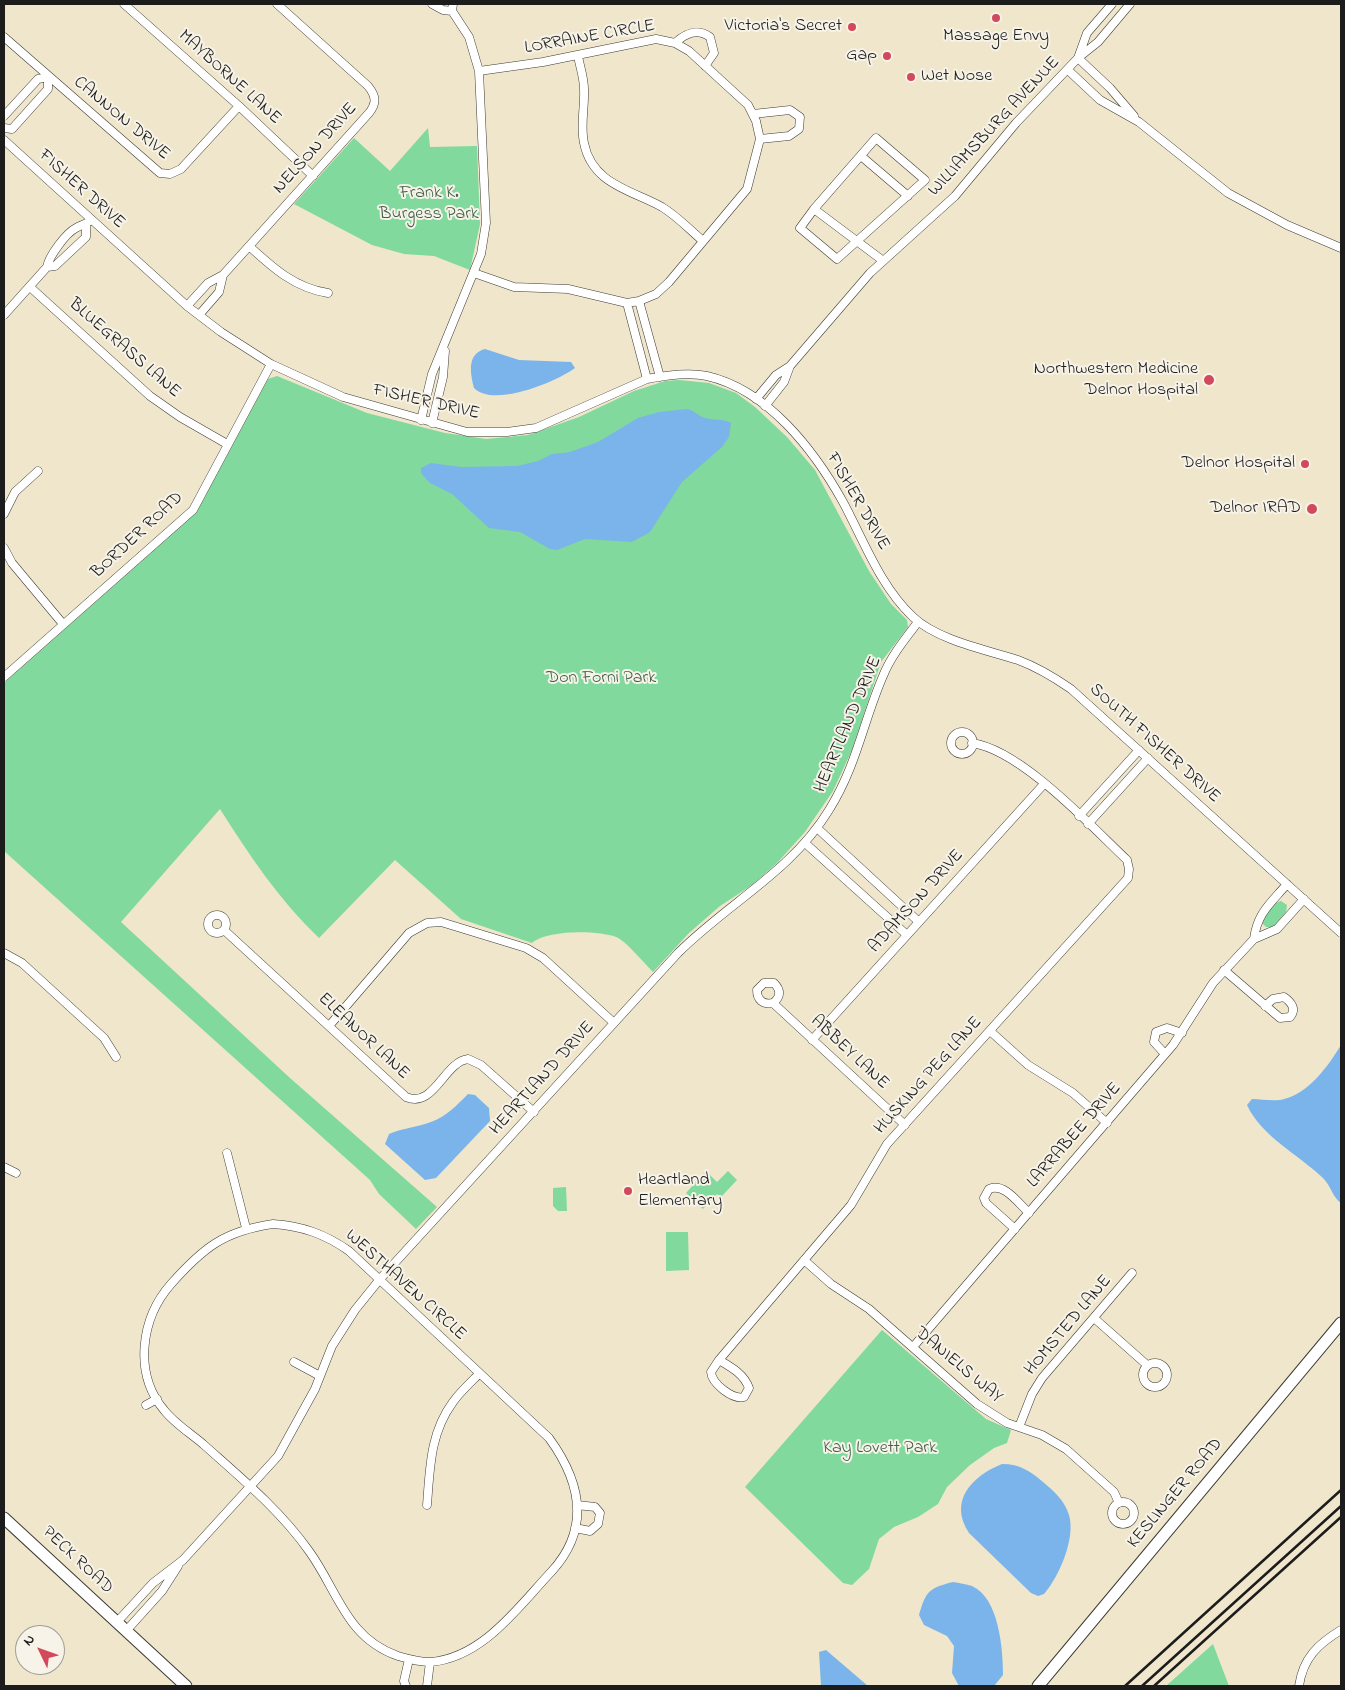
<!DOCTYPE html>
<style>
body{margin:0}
#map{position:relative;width:1345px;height:1690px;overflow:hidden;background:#efe6cb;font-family:"Indie Flower",sans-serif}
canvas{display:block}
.frame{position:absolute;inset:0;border:5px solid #1c1c1c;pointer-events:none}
.north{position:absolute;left:15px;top:1625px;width:50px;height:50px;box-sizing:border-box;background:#f7f3e8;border:1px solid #9f9d96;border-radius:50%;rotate:312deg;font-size:14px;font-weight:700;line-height:20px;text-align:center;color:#1c1c1c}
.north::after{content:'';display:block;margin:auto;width:18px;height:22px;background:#d1495b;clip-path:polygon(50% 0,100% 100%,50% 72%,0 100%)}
</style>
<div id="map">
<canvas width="1345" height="1690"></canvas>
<div class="frame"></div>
<div class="north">N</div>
</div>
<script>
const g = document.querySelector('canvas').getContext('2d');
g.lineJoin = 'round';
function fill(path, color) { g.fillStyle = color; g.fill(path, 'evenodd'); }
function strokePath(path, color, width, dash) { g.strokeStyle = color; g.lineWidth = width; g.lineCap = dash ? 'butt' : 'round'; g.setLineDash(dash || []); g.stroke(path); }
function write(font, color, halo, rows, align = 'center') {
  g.font = font + ' "Indie Flower",sans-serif'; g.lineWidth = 4; g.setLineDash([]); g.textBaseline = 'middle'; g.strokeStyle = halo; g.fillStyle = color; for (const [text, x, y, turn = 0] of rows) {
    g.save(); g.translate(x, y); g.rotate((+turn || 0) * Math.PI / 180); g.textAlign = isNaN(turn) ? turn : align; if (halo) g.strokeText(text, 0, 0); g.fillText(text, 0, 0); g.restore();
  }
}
fill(new Path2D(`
 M428 128 430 147 477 146 480 224 470 270 434 256 404 254 372 245 294 204 354 138 390 171Z
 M277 376 367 413 445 433 486 439 528 435 579 417 634 391 665 381 679 380 709 383 736 393 755 407 787 437 815 470 869 571 891 604 907 620 908 627 881 662 852 750 833 791 805 832 777 863 752 885 720 906 689 933 653 972C645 964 625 940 616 937 597 930 547 930 532 943L461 919 395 860 319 938C280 901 249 855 220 809L121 922 290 1078 437 1207 416 1229 379 1194 370 1180 4 851V683L196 513 268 379Z
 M1281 901 1287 905 1286 912 1273 927H1266L1262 923C1263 915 1273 903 1281 901Z
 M706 1171 717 1182 728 1171 737 1180 721 1197 717 1194 703 1209 686 1193Z
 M566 1187 567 1211H558L553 1206V1188Z
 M666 1232H688L689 1270 666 1271Z
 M882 1330 986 1419 1011 1430 1007 1443 994 1448 970 1465 947 1487 938 1504 918 1517 894 1527 879 1539 869 1569 852 1585 843 1583 745 1487Z
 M1213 1644 1229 1686H1166Z`), '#81d99d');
fill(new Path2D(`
 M485 349 519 360 571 362 575 368C556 382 493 408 474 388 470 372 467 354 485 349Z
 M687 409C694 410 698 416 705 418 715 421 722 418 731 423L729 437 722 447 682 482 650 532 632 542 585 539 557 550 550 549 520 532 489 528 452 494 430 483 421 473V468L431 463 461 467 517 466 538 461 552 454 570 452 598 442 638 418 659 412Z
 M1341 1045V1203C1333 1198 1331 1186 1323 1178 1299 1155 1261 1136 1247 1105L1252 1099C1262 1099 1275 1102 1284 1099 1308 1094 1329 1065 1341 1045Z
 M468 1094 475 1095 489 1108 490 1121 436 1178 425 1180 385 1144 389 1134C403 1128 417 1127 431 1122 446 1117 457 1105 468 1094Z
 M1002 1464C1020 1464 1030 1471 1043 1482 1054 1491 1065 1501 1069 1515 1076 1538 1059 1577 1044 1594L1038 1596 1031 1593 969 1533C948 1501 972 1476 1002 1464Z
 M953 1582C959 1583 966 1584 972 1586 999 1598 1003 1649 1003 1675L994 1686H959L952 1673 954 1646 947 1636 924 1625 919 1615C926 1591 929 1588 953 1582Z
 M826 1650 868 1686H821L819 1652Z`), '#7bb4eb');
const minor = new Path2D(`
 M124 4 239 106 313 176
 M432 4 443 10 452 11
 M4 37 160 173 170 174 181 169 239 106
 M675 43C686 33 697 28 710 37L714 53 705 66
 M578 56C580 67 584 78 584 89 585 107 580 125 584 143 592 184 631 190 662 207 677 216 690 230 703 241
 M1078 58 1110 88 1134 116
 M1078 58 1087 33 1112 4
 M1068 70 1100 100 1139 122 1228 193 1287 225 1341 248
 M753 114 790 110 800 117 799 129 789 136 760 139
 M4 116 38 79 48 77V89L12 129 4 128
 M4 140 187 306 221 332 271 364 343 397 467 432H507L536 428 647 379C667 375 688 372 707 376 768 390 814 450 843 502 864 541 880 586 913 617 937 640 987 650 1018 660 1037 667 1055 678 1071 689L1341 933
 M861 156 908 196
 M814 209 800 228 837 259 925 180 876 138 814 209 882 260
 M86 225V237L55 266 47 267C49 256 66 233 76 228 82 224 86 225 91 220
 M249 246C273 268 295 288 328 293
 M474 273 514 287 568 289 627 303 639 301 656 294 669 282 747 189 760 139 756 121 748 105 689 51 675 43 656 39 543 62 479 71
 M30 287 150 396 180 417 227 444
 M639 301 660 377
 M627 303 647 379
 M187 306 208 283 223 275 369 113C377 103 376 96 368 86L277 4
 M4 315 47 267
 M199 315 219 292 223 275
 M756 399 776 375 790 366 870 273 955 196 1016 123 1078 58 1098 42 1130 4
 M765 406 784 382 790 366
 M421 420 432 374 481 254 486 223 479 71 469 37 452 11 453 4
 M432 423 443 377 445 351
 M4 514 15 492 38 471
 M4 548 12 563 63 624
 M4 677 193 510 271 364
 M951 743a11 11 0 1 1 22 0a11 11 0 1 1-22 0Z
 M1079 816 1139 750
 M1088 824 1148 758
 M817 828 919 922
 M805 843 907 935
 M1287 884C1271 903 1257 913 1254 939L1277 929 1304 899
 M208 924a9 9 0 1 1 18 0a9 9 0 1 1-18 0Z
 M224 930 406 1097C434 1109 444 1062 468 1059L481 1065 534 1112
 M4 953 22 963 104 1038 116 1057
 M1224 970 1280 1018 1290 1017C1297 1009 1291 1002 1284 997L1273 999 1265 1006
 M773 1003C781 997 781 990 774 983H764L757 990C757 1000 763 1005 773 1003L905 1125
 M329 1026 409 933 427 923 441 922 526 948 543 958 614 1023
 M990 1031 1028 1065 1073 1093 1107 1123
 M812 1040 1044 784
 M1165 1054 1154 1042 1156 1032 1167 1028 1182 1033
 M227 1153 246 1228
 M4 1167 16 1173
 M273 1224C302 1226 325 1234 349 1251L549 1438C581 1482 591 1528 552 1571 519 1606 483 1658 430 1662 419 1662 408 1659 398 1656 346 1638 338 1591 309 1551 280 1510 240 1477 203 1444 190 1433 174 1423 164 1410 133 1373 141 1318 171 1284 203 1248 224 1231 273 1224Z
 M1015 1229 986 1203 984 1198 989 1189C1004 1182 1018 1203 1029 1213
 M804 1260 831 1284 869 1309 977 1404 1007 1423 1042 1435 1066 1449 1114 1492 1119 1503
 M1094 1318 1147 1365
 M913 1347 1173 1045 1213 983 1254 939
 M719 1360C731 1367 744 1374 749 1388L744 1397C733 1400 712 1384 711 1372L719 1360 851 1205 887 1144 1128 878 1129 869 1127 860C1090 825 1021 750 972 743
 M294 1362 320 1376
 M1143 1375a12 12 0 1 1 24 0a12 12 0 1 1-24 0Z
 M146 1405 157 1399
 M1019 1427 1032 1394 1042 1378 1132 1273
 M1112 1513a11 11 0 1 1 22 0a11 11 0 1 1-22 0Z
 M427 1505C430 1468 430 1433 453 1402 460 1392 470 1383 479 1374
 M575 1528 590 1531 598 1524 600 1513 595 1507 577 1505
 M117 1622 153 1583 183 1560 278 1456 315 1389 332 1346 355 1310 380 1279 678 953C728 903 792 871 829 810 857 765 863 722 883 676 891 656 905 639 918 622
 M126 1631 162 1591 178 1566
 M406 1686 404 1681 409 1659
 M427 1686 430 1662
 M1299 1686C1303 1658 1318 1644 1341 1630`);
const secondary = new Path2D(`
 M4 1518 186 1686
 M1038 1686 1341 1323`);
strokePath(minor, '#3c3a36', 9);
strokePath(secondary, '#3c3a36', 13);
strokePath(minor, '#fff', 8);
strokePath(secondary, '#fff', 11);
strokePath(new Path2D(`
 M1125 1686 1341 1490
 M1142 1686 1341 1506
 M1154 1686 1341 1517`), '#1c1c1c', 2.5);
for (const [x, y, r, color] of [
 [996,18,5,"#d1495b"],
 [852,27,5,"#d1495b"],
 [887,56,5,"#d1495b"],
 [911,77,5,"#d1495b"],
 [1209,380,6,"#d1495b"],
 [1305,464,5,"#d1495b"],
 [1312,509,6,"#d1495b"],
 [628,1191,5,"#d1495b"]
]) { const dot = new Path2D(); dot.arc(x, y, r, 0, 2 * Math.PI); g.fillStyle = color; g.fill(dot); strokePath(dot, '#f7f3e8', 2); }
write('18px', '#1c1c1c', '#f7f3e8', [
 ["Victoria's Secret",842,27],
 ["Massage Envy",996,37,"center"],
 ["Gap",877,56],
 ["Wet Nose",921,77,"left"],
 ["Northwestern Medicine",1198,370],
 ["Delnor Hospital",1198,391],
 ["Delnor Hospital",1295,464],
 ["Delnor IRAD",1301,509],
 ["Heartland",638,1181,"left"],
 ["Elementary",638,1202,"left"]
], 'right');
write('18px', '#1c1c1c', '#f7f3e8', [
 ["LORRAINE CIRCLE",590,38,-10],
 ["MAYBORNE LANE",229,78,42],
 ["CANNON DRIVE",121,119,40],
 ["WILLIAMSBURG AVENUE",995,127,-47],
 ["NELSON DRIVE",316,149,-48],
 ["FISHER DRIVE",81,190,42],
 ["BLUEGRASS LANE",124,349,41],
 ["FISHER DRIVE",426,403,13],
 ["FISHER DRIVE",857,502,60],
 ["BORDER ROAD",138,536,-43],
 ["HEARTLAND DRIVE",849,725,-67],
 ["SOUTH FISHER DRIVE",1154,744,42],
 ["ADAMSON DRIVE",917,902,-48],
 ["ELEANOR LANE",363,1037,43],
 ["ABBEY LANE",849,1053,43],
 ["HUSKING PEG LANE",929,1076,-48],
 ["HEARTLAND DRIVE",543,1079,-48],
 ["LARRABEE DRIVE",1075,1136,-49],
 ["WESTHAVEN CIRCLE",405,1286,42],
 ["HOMSTED LANE",1069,1326,-50],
 ["DANIELS WAY",958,1366,40],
 ["KESLINGER ROAD",1176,1494,-50],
 ["PECK ROAD",77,1561,43]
]);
write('18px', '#3f5e49', '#f7f3e8', [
 ["Frank K.",429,194],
 ["Burgess Park",429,215],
 ["Don Forni Park",601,679],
 ["Kay Lovett Park",880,1449]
]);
</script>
